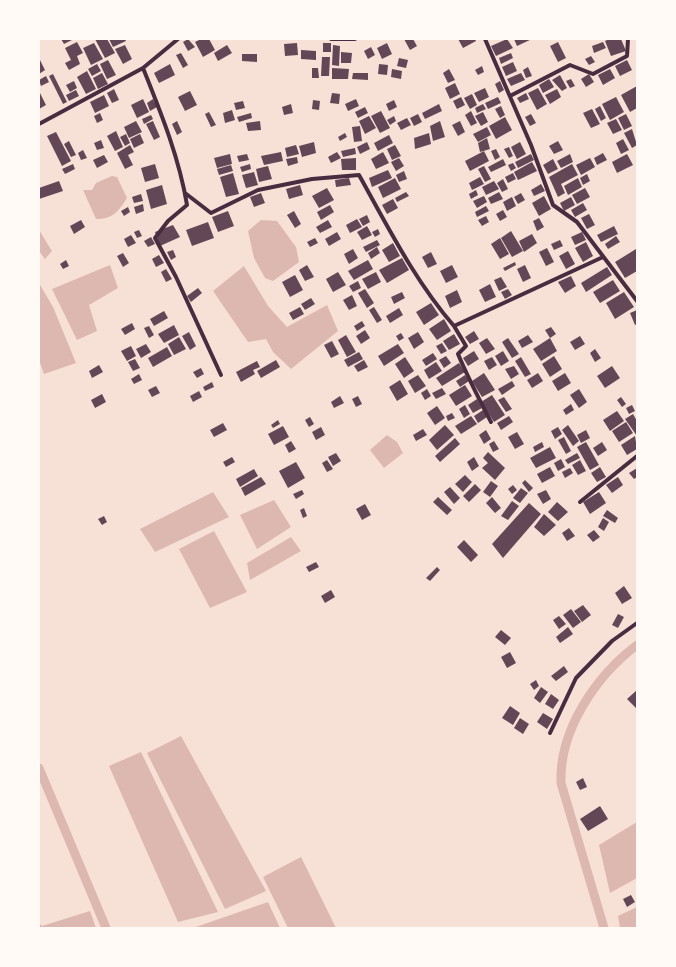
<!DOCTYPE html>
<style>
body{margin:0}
#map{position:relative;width:676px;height:967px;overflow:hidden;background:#f7e1d7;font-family:"Alegreya Sans",sans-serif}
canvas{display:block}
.frame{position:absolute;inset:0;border:40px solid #fffaf5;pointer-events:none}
</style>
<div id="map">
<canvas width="676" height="967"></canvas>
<div class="frame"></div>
</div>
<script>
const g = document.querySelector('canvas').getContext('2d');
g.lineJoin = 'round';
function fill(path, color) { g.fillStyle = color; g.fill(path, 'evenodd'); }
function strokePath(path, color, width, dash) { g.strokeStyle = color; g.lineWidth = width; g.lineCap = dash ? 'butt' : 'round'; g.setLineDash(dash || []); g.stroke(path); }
fill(new Path2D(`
 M112 176 117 177 127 198C118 212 113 219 96 219L83 190H92L96 183Z
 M261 220 277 221 296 247 299 262 273 281 265 278 254 258 248 231Z
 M39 230 52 251 45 259 39 251Z
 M110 265 118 288 89 305 97 331 77 340 52 289Z
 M244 266 268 306 287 327 327 305 338 331 291 369 273 352 266 339 248 342 213 291Z
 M39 283 53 307 76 363 44 374 39 360Z
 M387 435 397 442 403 453 384 468 370 450Z
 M213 492 229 517 155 552 140 529Z
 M274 500 291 527 257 549 240 515Z
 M214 531 247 592 210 608 179 549Z
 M291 537 301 551 250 580 247 563Z
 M181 736 266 891 225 909 147 753Z
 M141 752 218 912 178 922 109 766Z
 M637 822V878L610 893 599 845Z
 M301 857 336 928H288L263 877Z
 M268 902 280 928H193Z
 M637 907V928H620L618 916Z
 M90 911 96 928H39V923L42 926Z`), '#dcb8b0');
strokePath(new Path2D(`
 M39 768 106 928
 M604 928 561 783C559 730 596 676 637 645`), '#dcb8b0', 9);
fill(new Path2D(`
 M61 39H74L64 44Z
 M95 39H107L115 53 105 58Z
 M109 39H125L126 41 113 47Z
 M188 39 195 47 188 51 183 42Z
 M201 39H209L215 50 203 57 195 42Z
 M404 39H413L417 46 410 50Z
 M458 39H475L476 41 463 48Z
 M507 39 513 48 496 56 491 46Z
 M514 39H532L517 46Z
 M609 39H621L626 51 611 56 605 41Z
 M77 42 83 53 77 56 80 64 69 70 65 63 71 60 65 48Z
 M558 42 566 58 558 62 550 46Z
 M603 42 606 48 594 53 592 46Z
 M94 43 103 59 91 65 83 48Z
 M297 43 298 55 285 56 284 44Z
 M323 43H331V52H323Z
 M387 43 392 54 382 59 377 48Z
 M125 45 132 59 123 64 115 49Z
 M227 45 232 53 218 61 214 53Z
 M333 45 340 46 339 66 332 65Z
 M371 47 375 55 368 59 364 51Z
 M301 50 316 51V60L301 59Z
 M341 52 352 53 351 63H341Z
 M181 53 188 65 183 68 176 55Z
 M511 53 513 58 501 64 499 58Z
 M242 54H257V62L242 61Z
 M591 56 595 62 589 65 585 59Z
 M322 57H330L329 76H321Z
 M39 58 45 70 39 74Z
 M399 58 408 60 406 68 397 66Z
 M108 60 116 75 107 79 100 64Z
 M627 60 632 70 620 76 615 66Z
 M513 62 517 71 506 76 502 67Z
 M97 64 101 71 92 76 88 69Z
 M170 64 175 75 159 83 154 73Z
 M379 64 388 65 387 75 378 74Z
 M482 66 484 72 478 75 475 70Z
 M528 67 532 76 526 78 523 70Z
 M312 68H318L319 78H312Z
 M332 68 349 69 348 79H332Z
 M392 69 402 71 401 79 391 77Z
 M449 69 455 80 448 83 443 73Z
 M610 69 615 78 603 85 598 75Z
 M87 71 96 89 86 94 77 77Z
 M102 73 108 84 98 89 93 78Z
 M353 73H368V80L352 79Z
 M521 73 525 80 511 86 507 79Z
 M53 74 67 102 63 104 49 76Z
 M589 74 594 82 586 87 581 79Z
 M560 75 567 88 562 91 552 80Z
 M46 76 49 82 41 86 39 80Z
 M549 79 554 87 543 93 539 85Z
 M571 79 575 86 570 88 566 81Z
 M74 81 77 88 70 92 66 85Z
 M500 81 504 90 499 93 495 84Z
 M455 83 460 94 450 99 445 88Z
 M637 86V108L630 112 621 95Z
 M485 88 489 97 479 102 474 93Z
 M538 88 547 104 537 110 528 93Z
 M114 89 119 100 112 103 107 93Z
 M557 89 561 97 550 104 545 95Z
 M76 90 79 96 69 101 66 95Z
 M39 91 46 105 39 109Z
 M190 91 197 105 185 111 178 97Z
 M332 93 340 94 339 104 330 103Z
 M526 93 529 99 520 103 517 98Z
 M472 94 477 105 470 109 464 98Z
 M104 95 109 106 95 113 90 102Z
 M461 97 465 105 457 109 453 101Z
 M498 97 501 103 488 109 485 103Z
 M616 97 624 112 610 120 602 104Z
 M143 99 149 112 137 118 131 105Z
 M153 99 157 107 150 111 147 103Z
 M356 99 359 106 348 111 345 104Z
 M313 100 320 101 319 110 312 109Z
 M394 100 397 107 389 111 386 104Z
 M243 101 245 108 236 110 234 103Z
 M291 104 293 113 284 115 282 107Z
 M439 104 442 111 425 119 422 113Z
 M483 104 486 109 477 113 475 108Z
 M501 106 505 115 500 118 495 109Z
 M600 106 606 118 601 121 595 109Z
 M365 107 368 113 358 118 355 112Z
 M592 109 600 124 591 128 583 113Z
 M232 110 235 120 225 123 223 113Z
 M381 111 390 128 380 133 371 116Z
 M471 111 477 123 471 126 465 115Z
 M209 112 216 125 211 127 205 114Z
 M483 112 488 122 481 126 475 116Z
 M100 113 103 120 97 123 94 116Z
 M251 113 252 118 239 122 237 117Z
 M418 114 422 122 414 126 410 118Z
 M531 114 536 123 530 126 525 117Z
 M626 114 632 126 624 130 618 118Z
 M151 115 153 119 144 124 142 119Z
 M369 116 376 128 365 134 359 121Z
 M394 116 396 121 390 125 387 120Z
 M505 117 512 130 496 139 489 126Z
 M407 118 411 125 401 130 397 123Z
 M616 119 622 130 613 134 607 123Z
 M136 121 142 132 129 138 124 127Z
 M153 121 160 137 154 140 146 124Z
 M177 121 182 132 177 135 172 124Z
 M260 121 261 130 248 131 246 123Z
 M440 121 445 137 433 141 430 126Z
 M460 121 465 132 458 136 452 125Z
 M360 126 362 141 354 142 352 127Z
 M487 127 491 135 478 142 473 134Z
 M632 129 637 145 632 148 624 133Z
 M116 131 123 147 115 151 107 136Z
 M56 132 71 161 62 166 47 136Z
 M345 133 347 137 340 141 338 137Z
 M429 133 431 144 415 149 414 138Z
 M126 134 130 143 125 146 120 137Z
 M140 134 144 143 134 148 130 139Z
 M389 135 393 143 378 151 374 143Z
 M487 138 490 149 480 152 478 143Z
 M623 139 629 150 621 154 616 143Z
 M101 140 104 148 97 150 94 143Z
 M69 141 76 155 71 157 64 144Z
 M558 141 563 150 554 154 549 146Z
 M314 142 316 153 302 157 299 146Z
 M367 142 370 149 360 154 357 147Z
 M520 142 526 154 517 159 511 147Z
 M130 145 134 152 128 155 133 165 125 169 117 153Z
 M296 145 299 154 287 157 285 148Z
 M395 145 401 156 392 160 387 149Z
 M509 147 513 156 509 158 504 149Z
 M355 148 356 154 343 157 341 151Z
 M496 149 500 157 495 160 491 151Z
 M83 150 87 158 81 160 78 153Z
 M484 151 489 161 470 171 465 161Z
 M281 152 283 161 264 165 261 156Z
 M337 152 341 158 331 163 328 157Z
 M383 152 389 163 376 169 371 159Z
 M603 153 607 160 597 165 594 158Z
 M230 154 232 164 217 168 214 158Z
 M247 154 249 160 239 162 237 156Z
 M531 154 534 160 518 168 515 162Z
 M570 154 573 162 561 168 557 161Z
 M627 154 633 165 617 173 612 162Z
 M104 155 108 162 97 168 93 160Z
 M297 157 298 163 288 166 286 159Z
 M356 158V170H342L341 159Z
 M399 158 404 166 396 171 391 162Z
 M590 158 595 167 581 175 576 165Z
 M503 159 506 165 491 172 488 167Z
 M553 159 558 169 548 174 543 165Z
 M532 162 537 171 518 180 514 172Z
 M513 163 516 168 511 171 508 165Z
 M73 164 75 169 65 174 62 169Z
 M155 164 159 178 145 182 141 168Z
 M250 164 251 169 242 172 240 167Z
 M572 164 578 175 561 184 565 193 558 197 549 177Z
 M231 165 233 171 219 175 217 169Z
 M268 166 272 179 259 182 256 169Z
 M484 166 491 179 485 182 478 169Z
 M388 170 392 178 372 187 369 178Z
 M404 171 407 179 399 182 396 175Z
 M254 172 258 185 246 188 242 175Z
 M233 173 239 194 226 197 220 177Z
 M513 173 516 179 508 183 505 177Z
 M587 174 590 181 583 185 580 178Z
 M480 177 484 184 472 190 469 183Z
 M349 178 351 185 336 187 335 180Z
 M395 178 401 189 383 198 378 187Z
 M578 178 582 187 568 195 564 186Z
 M503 179 508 189 502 192 497 183Z
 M59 181 63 191 39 199V188Z
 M494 181 499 189 486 195 482 187Z
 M541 184 545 191 534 196 531 190Z
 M162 185 167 204 151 209 146 190Z
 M300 185 303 195 289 199 286 189Z
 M327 188 334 200 319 208 312 196Z
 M585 188 590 197 577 204 572 195Z
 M476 190 478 195 471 199 469 194Z
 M406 192 409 196 397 202 395 198Z
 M499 192 503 199 491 204 488 198Z
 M261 193 265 203 254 207 250 197Z
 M521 193 525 200 518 204 514 197Z
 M141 194 143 201 134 203 132 197Z
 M484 196 487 202 477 208 473 201Z
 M544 196 551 209 539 216 532 203Z
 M512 197 516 206 507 211 503 202Z
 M571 197 575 205 564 211 560 203Z
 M393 199 398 208 387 214 382 205Z
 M583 203 587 210 575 217 571 210Z
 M143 204 144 211 136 214 134 207Z
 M330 205 334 212 321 220 317 212Z
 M486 206 489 211 477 217 475 212Z
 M128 207 130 212 124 216 121 211Z
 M503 210 507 217 500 221 496 214Z
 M228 211 234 226 218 232 212 217Z
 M294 211 301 224 295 228 287 215Z
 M589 214 595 225 587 229 581 218Z
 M367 215 370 222 363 226 359 219Z
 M486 216 489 222 482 226 478 220Z
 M539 218 544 227 537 231 533 221Z
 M357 219 362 227 350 233 346 225Z
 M81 220 85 227 74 234 70 226Z
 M328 220 332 227 320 233 316 227Z
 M208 222 214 238 192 246 186 230Z
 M173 225 180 237 160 246 155 232Z
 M367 226 372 235 362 240 357 232Z
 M614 226 618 234 601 242 597 235Z
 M378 229 380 234 375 237 372 232Z
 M139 230 142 236 137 238 134 232Z
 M511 231 523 251 512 257 501 238Z
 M337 232 341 239 329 246 325 239Z
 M582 232 586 240 575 245 571 237Z
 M532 234 537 243 524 252 519 241Z
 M131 235 136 243 128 247 124 239Z
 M616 236 620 242 608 249 605 244Z
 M151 237 155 244 148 247 144 241Z
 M315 238 318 243 310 247 307 242Z
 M500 238 509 254 500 259 491 244Z
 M377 240 380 245 366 252 363 247Z
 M560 240 563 246 554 250 551 244Z
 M586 242 593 256 583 262 575 248Z
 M393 243 400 256 389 262 382 250Z
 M377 247 380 253 371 259 368 253Z
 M547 248 554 262 546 266 539 252Z
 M353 249 358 258 349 264 344 254Z
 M636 249 637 271 625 278 615 262Z
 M173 250 176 257 171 260 167 252Z
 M568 251 575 264 566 269 559 256Z
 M431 252 437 264 428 268 422 257Z
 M123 253 129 263 123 267 117 256Z
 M159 255 164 263 156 267 152 259Z
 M402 258 409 270 387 283 379 270Z
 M66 260 69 266 63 269 60 264Z
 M368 260 373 269 354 280 348 271Z
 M515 262 516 265 505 271 503 268Z
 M307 265 314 277 305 281 299 270Z
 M452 265 458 277 446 283 440 271Z
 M525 265 531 278 523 282 517 269Z
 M607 267 612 275 586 292 581 283Z
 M166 269 172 279 166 282 161 272Z
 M338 272 346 285 333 292 326 279Z
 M376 272 381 282 368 289 362 279Z
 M295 275 303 290 290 297 282 282Z
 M571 276 576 286 565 293 558 282Z
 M501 277 507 287 499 291 494 280Z
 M613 280 620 291 600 303 593 292Z
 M358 281 361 288 353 292 349 286Z
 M490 284 496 297 485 302 479 290Z
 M198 288 202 293 191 302 187 296Z
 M365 289 374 303 367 308 358 293Z
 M508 289 512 295 505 299 501 292Z
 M457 290 462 302 450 308 445 296Z
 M402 292 405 298 394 304 391 297Z
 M624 292 634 307 615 319 606 303Z
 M352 295 357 306 349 310 343 300Z
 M311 298 315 304 305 310 301 304Z
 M431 303 439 315 424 325 416 312Z
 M300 307 304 314 293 320 289 313Z
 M374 307 382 320 377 323 369 310Z
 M399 308 403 315 390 323 386 316Z
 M637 310V324L635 325 630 313Z
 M164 311 168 318 154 326 150 319Z
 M444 319 451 331 437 340 429 329Z
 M362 321 365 326 357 331 354 326Z
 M132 323 135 329 125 335 121 329Z
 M174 325 179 335 164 343 158 334Z
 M149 326 154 335 149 338 144 328Z
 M551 327 556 334 550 338 545 330Z
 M365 330 370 338 361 344 356 336Z
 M474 331 479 339 470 344 465 337Z
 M189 332 196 346 190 350 182 336Z
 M418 332 424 342 414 349 408 338Z
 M401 333 404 338 399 341 396 336Z
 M454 334 460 344 449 350 443 341Z
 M346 335 356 352 347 357 338 340Z
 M528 335 533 342 522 348 518 341Z
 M580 336 585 344 575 350 570 342Z
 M179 337 186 349 174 355 168 344Z
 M487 338 495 349 486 354 479 343Z
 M508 338 519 354 512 358 502 342Z
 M550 338 557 351 541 361 533 349Z
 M332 341 339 354 331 358 324 345Z
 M442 343 447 351 441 354 436 346Z
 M146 344 151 352 141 358 136 349Z
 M398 344 404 353 384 366 378 356Z
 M131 346 136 356 127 361 121 351Z
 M167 347 172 356 153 367 148 358Z
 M595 349 601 358 595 362 590 353Z
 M474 351 479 359 468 366 463 358Z
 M503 351 509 361 501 366 495 356Z
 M359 352 363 359 348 367 344 360Z
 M433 353 437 359 426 366 422 360Z
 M446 356 451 363 444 368 439 360Z
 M554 356 562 369 550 377 542 364Z
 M405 357 414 371 404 378 395 364Z
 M492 357 497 365 489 370 484 361Z
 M521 357 531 374 525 377 515 361Z
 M135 359 140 368 133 371 128 362Z
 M276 360 280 367 261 378 257 371Z
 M364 360 368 367 358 372 354 366Z
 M257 361 260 367 253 370 255 374 241 382 236 372Z
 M436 362 442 371 429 379 424 370Z
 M459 363 465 372 442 386 436 378Z
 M99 365 103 372 92 378 89 371Z
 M514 366 519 374 511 379 505 369Z
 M612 366 620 378 605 388 597 376Z
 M201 368 204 374 197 378 193 372Z
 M484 373 495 390 482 397 472 381Z
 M538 373 543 381 532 388 527 380Z
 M565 373 571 383 558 391 552 381Z
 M139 374 142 380 134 384 131 379Z
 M418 375 426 386 415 393 408 381Z
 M465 375 469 381 460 387 456 381Z
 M400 380 408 394 397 401 389 387Z
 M512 381 515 386 502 395 498 389Z
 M212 382 214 387 205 391 203 387Z
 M465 385 472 396 456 406 449 395Z
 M156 386 160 393 152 397 148 390Z
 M442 388 446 394 436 399 432 393Z
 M427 389 431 396 425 400 421 393Z
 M579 389 587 402 579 408 570 395Z
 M199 391 202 397 193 402 190 396Z
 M102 394 106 402 95 408 91 400Z
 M492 395 505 415 494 422 481 402Z
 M340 396 344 403 334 408 331 402Z
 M358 396 362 404 356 407 352 399Z
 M504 397 512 409 506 412 498 400Z
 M621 397 626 404 622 407 617 400Z
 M477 399 482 408 473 413 468 405Z
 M571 404 574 410 566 415 563 410Z
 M465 405 470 414 464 418 459 409Z
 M632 405 635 411 629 414 626 408Z
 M437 406 445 418 435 425 427 413Z
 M483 410 487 417 478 423 474 416Z
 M617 411 624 421 610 431 603 420Z
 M452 413 455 418 448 421 446 416Z
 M633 414 637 421V436L625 419Z
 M471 416 477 424 461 434 455 426Z
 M509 416 513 422 501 430 497 423Z
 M310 417 314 424 309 427 305 420Z
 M278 420 280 424 273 428 271 425Z
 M626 422 633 433 619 442 612 431Z
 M223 423 227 430 214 437 210 430Z
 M445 425 454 435 437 450 429 440Z
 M568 425 579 441 573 446 562 430Z
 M283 426 289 437 274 445 268 434Z
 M321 427 325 435 316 440 312 432Z
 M558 427 562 434 555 439 551 431Z
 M423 429 427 435 416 441 413 435Z
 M486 430 491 439 484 444 479 435Z
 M586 430 590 438 581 443 577 435Z
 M517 432 524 444 515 449 508 437Z
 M635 436 637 449 627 455 621 445Z
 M564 437 571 451 566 454 558 440Z
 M455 438 460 444 440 462 435 456Z
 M291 441 296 449 289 453 285 445Z
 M494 441 499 449 493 452 489 444Z
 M542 442 544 447 535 452 533 447Z
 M586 442 599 465 590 470 577 447Z
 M602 442 607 450 598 456 593 448Z
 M550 447 556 458 536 468 530 458Z
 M488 452 505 468 495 480 482 468 488 463 483 458Z
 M336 453 341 461 333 466 328 457Z
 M577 453 580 458 568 464 565 460Z
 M232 457 235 462 226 467 223 462Z
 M474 457 479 466 472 471 467 462Z
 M561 459 565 467 558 471 554 463Z
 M327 460 333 469 327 472 322 463Z
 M580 460 586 471 578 475 572 465Z
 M296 462 305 478 288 488 279 471Z
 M550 467 555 476 542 483 537 474Z
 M600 467 606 477 597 482 591 473Z
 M570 468 573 473 565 478 562 472Z
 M637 468V477L634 479 629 473Z
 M254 469 258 476 240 487 236 479Z
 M465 475 472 482 463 492 455 484Z
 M261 477 266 484 245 496 241 488Z
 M618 477 623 485 612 493 606 485Z
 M525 480 533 488 529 492 522 483Z
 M491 481 498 486 490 497 483 492Z
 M475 484 481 490 469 502 463 496Z
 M513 485 517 490 512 494 508 489Z
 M450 487 460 498 454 504 444 492Z
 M521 488 528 493 520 503 513 498Z
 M302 490 304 494 296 499 293 494Z
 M546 490 551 499 543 504 537 494Z
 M599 492 606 503 590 514 583 502Z
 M438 497 452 510 447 515 433 502Z
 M492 497 501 508 495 513 486 503Z
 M512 501 519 506 508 520 501 516Z
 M557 502 568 512 558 521 548 512Z
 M529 503 541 514 503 558 492 544Z
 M365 504 371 515 362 520 356 509Z
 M304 508 307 516 303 518 300 510Z
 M607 510 618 518 615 523 603 516Z
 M544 514 556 525 544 536 534 527Z
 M104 516 107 522 102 525 98 519Z
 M603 518 609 522 604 531 598 527Z
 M569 528 575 536 567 541 562 533Z
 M594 530 600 537 593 542 587 535Z
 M464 540 478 555 471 562 457 547Z
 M316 562 319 567 309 572 306 567Z
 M437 567 440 570 430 581 426 578Z
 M624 586 632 598 622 604 615 593Z
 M331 590 335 597 325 603 321 596Z
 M583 605 591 615 582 622 574 611Z
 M571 609 581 622 573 628 563 615Z
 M618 614 624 617 618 628 612 625Z
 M559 616 566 624 559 629 553 620Z
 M568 627 573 634 560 643 556 637Z
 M501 630 511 638 505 645 495 637Z
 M510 652 516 663 507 668 501 657Z
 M564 666 568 672 556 681 551 676Z
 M536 680 539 686 534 690 530 684Z
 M541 687 548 692 540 703 534 698Z
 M637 690V709L627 699Z
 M551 694 559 700 553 709 545 704Z
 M510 706 520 713 513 725 502 718Z
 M543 713 553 719 547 729 537 722Z
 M520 718 529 724 523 734 514 728Z
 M583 778 587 787 580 790 576 782Z
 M600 806 608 819 588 831 580 819Z
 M631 895 635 902 627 907 623 899Z`), '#644757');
strokePath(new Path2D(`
 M331 39H355
 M485 39 531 145 553 205 577 222 637 301
 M143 68C161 113 179 157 187 205L168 221 155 238 176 277 221 375
 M510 96 570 65 593 74 627 56 628 39
 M39 124 143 68 178 39
 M185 193 211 213 258 190 312 179 359 175C388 227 415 281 454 326L603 257
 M454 326 466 346 458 354C468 378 479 399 491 422
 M580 502 637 456
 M550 733 576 678 612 641 637 623`), '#4a2c40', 4);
</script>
